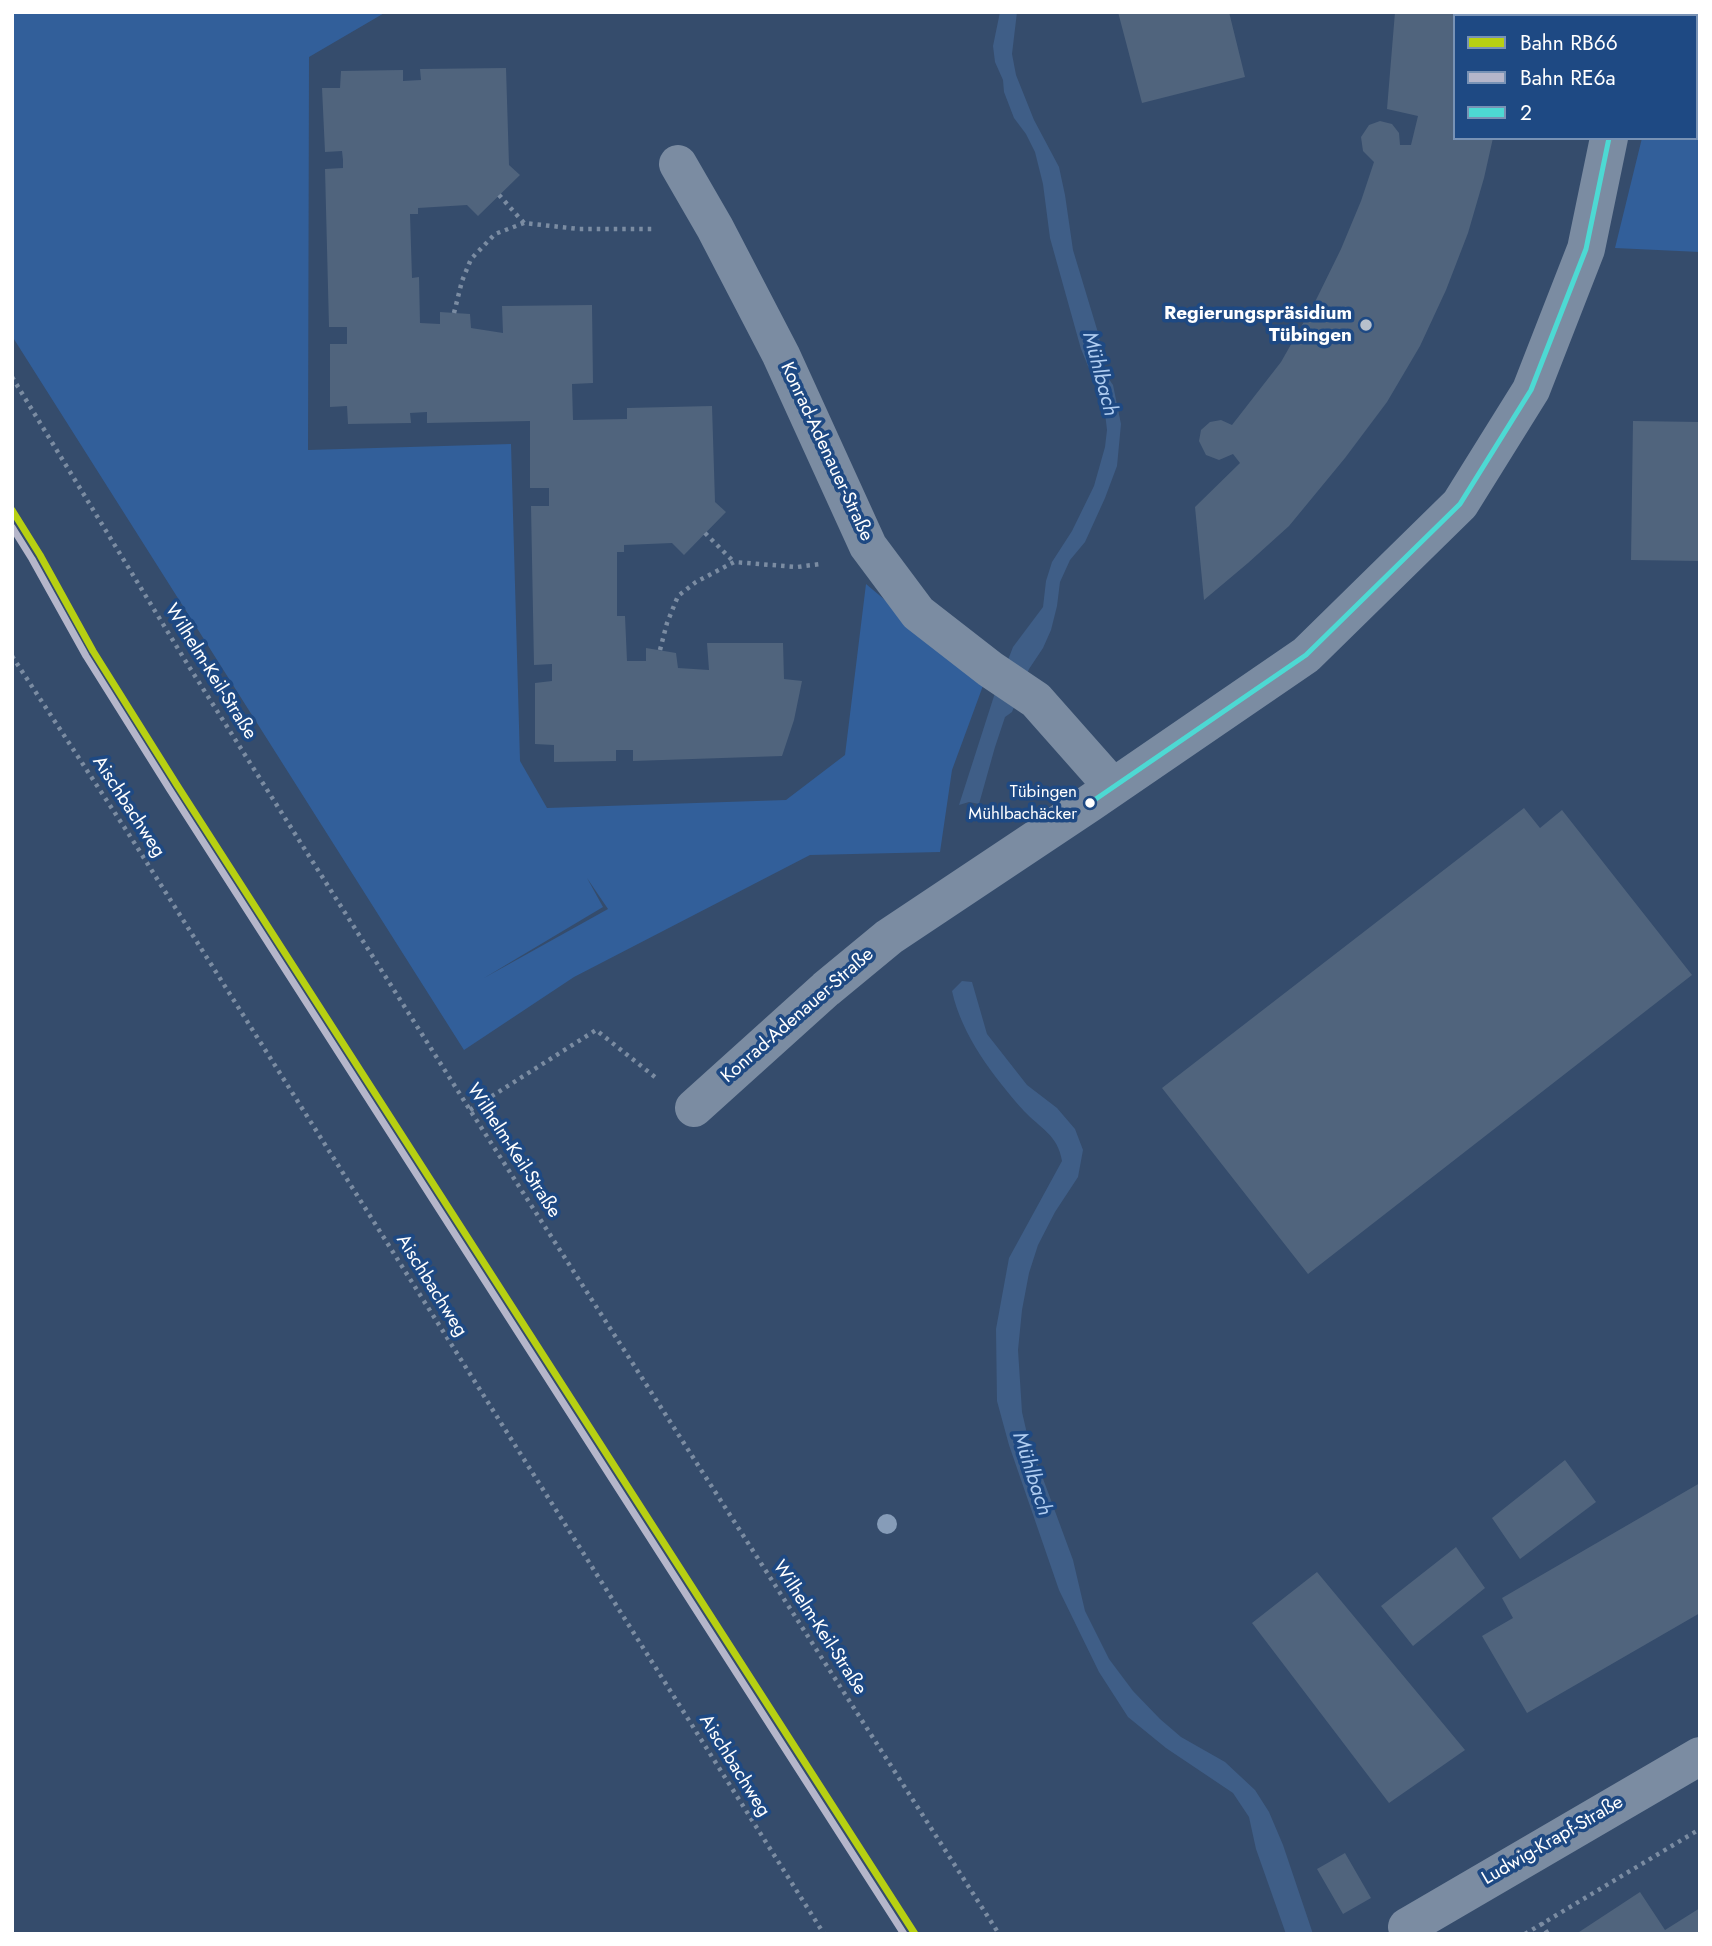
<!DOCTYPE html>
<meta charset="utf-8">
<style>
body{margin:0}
#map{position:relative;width:1712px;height:1946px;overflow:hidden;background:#354c6c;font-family:Jost,sans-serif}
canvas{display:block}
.frame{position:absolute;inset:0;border:14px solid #fff;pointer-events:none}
.legend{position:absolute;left:1453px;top:14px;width:245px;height:126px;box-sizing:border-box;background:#1e4983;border:2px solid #7892b5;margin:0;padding:9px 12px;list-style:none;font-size:21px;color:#fff}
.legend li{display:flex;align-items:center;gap:14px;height:35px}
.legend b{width:35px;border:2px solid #7892b5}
</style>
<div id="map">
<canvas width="1712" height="1946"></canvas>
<div class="frame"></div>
<ul class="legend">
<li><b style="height:9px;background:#b7d012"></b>Bahn RB66</li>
<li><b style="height:9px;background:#b5b6ca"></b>Bahn RE6a</li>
<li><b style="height:9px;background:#4dd9d3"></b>2</li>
</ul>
</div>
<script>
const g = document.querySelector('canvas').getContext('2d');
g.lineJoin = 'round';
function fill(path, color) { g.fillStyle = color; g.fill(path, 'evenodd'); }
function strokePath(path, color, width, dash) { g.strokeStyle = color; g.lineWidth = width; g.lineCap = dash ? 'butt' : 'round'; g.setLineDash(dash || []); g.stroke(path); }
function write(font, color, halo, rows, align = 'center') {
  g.font = font + ' Jost,sans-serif'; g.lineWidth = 7; g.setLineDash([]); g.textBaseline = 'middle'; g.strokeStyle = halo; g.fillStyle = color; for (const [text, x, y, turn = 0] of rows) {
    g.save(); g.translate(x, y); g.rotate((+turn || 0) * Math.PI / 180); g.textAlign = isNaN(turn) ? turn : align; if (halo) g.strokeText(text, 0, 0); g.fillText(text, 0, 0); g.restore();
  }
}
fill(new Path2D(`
 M12 12H386L309 57 308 450 511 444 520 761 547 808 786 800 845 755 866 584 984 683 952 770 940 852 810 855 574 977 464 1050 12 336ZM587 878 608 909 484 978 603 907Z
 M1666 12H1700V252L1615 248 1642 138H1696V16H1666Z`), '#325f9a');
fill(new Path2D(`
 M1000 12H1017L1012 54 1016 75 1034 120 1059 167 1065 195 1073 250 1099 336 1104 372 1113 385 1121 424 1117 466 1105 498 1085 542 1070 560 1060 582 1057 606 1051 630 1043 648 1029 669 1012 712 1005 717 995 747 979 804 969 802 959 805 994 696 1013 647 1043 607 1046 581 1052 562 1072 531 1094 486 1105 447 1107 430 1105 413 1095 383 1081 349 1050 238 1043 184 1035 152 1026 134 1014 118 1004 92 1003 80 995 62 993 46Z
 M962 981 972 982 987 1034 1027 1085 1057 1108 1075 1129 1083 1150 1078 1177 1055 1212 1038 1245 1029 1273 1022 1310 1018 1350 1022 1412 1028 1438 1073 1560 1085 1611 1109 1659 1133 1691 1160 1719 1181 1737 1225 1762 1255 1790 1269 1812 1283 1845 1313 1934H1286L1256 1849 1249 1817 1233 1793 1166 1748 1128 1717 1099 1672 1059 1590 1009 1445 997 1401 996 1329 1009 1258 1062 1161C1058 1135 1040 1128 1024 1111 993 1076 962 1036 952 991Z`), '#3f5e87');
fill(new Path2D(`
 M1118 12H1229L1245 77 1142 103Z
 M1395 12H1506V16H1455V138H1493L1484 178 1468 233 1446 290 1420 346 1387 402 1345 458 1289 526 1248 563 1204 600 1195 507 1240 463 1233 454 1219 460 1206 455 1199 441 1201 430 1210 422 1221 420 1232 425 1281 362 1314 304 1341 249 1361 201 1374 162 1363 151 1361 137 1369 125 1380 121 1392 124 1399 133 1400 145H1411L1418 116 1387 109Z
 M506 68 509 165 520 175 478 216 467 205 418 208V214H410L412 278 419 277 420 323 440 324V312L470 314 471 328 503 333 502 306 592 305 593 383 572 384 573 420 627 419V408L712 406 715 502 726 512 684 555 672 543 624 545V552H617V616H625L627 661H646V648L676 653 678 668 709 670 707 643H783L784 679 802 681 794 720 782 756 633 761V750H616V761L554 762V745L535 744V683L552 681V664L534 665 531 506H549V488H530V421L427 423V412L410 413 411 423 348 424 347 406 330 407V344H347V327H329L325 169 343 168V160L342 151 325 152 322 88H340L341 71 403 70V81L421 80 420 69Z
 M1633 421 1700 422V561L1631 560Z
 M1524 808 1540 828 1562 810 1692 975 1308 1274 1162 1088Z
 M1565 1460 1596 1502 1520 1559 1492 1518Z
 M1700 1483V1613L1527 1713 1482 1636 1513 1618 1502 1598Z
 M1456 1547 1485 1588 1413 1646 1381 1606Z
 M1317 1572 1465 1750 1389 1803 1252 1623Z
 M1345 1853 1371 1898 1343 1914 1317 1869Z
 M1640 1892 1665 1930 1700 1908V1934H1576Z`), '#50647d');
strokePath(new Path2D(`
 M499 195 524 223
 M454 313 462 281 471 259 495 234 524 223 579 229H656
 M12 377 188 665 470 1110 999 1934
 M705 533 734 562
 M660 650 667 623 678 596 696 582 734 562 797 567 820 564
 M12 656 130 836 824 1934
 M470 1110 596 1030 655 1077
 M1541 1923 1548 1934
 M1525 1934 1700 1829`), '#7b8ca2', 4.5, [3.5, 5]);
strokePath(new Path2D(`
 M1628 16V12
 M678 164 715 228 781 355 868 546 918 613 990 669 1036 700 1113 787
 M694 1108 826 989 889 937 1090 803 1306 655 1460 504 1531 390 1586 249 1609 138
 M1407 1927 1700 1756`), '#7b8ca2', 38);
strokePath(new Path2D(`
 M1090 803 1306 655 1460 504 1531 390 1586 249 1609 138`), '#4dd9d3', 5);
strokePath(new Path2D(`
 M12 510 40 555 93 651 177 785 915 1934`), '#b7d012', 7);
strokePath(new Path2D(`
 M12 527 32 559 86 656 170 790 904 1934`), '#b5b6ca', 7);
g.fillStyle = '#869cb8';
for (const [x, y] of [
 [887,1524]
]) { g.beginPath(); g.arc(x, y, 10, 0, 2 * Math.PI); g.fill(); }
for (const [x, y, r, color] of [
 [1366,325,7,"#b8c0cc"],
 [1090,803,6,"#fff"]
]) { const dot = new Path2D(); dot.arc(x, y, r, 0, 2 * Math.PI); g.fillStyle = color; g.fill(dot); strokePath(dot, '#1e4983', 2.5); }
write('17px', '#fff', '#1e4983', [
 ["Tübingen",1077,793],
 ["Mühlbachäcker",1077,815]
], 'right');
write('bold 19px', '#fff', '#1e4983', [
 ["Regierungspräsidium",1352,314],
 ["Tübingen",1352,336]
], 'right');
write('19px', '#fff', '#1e4983', [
 ["Konrad-Adenauer-Straße",826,452,65],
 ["Wilhelm-Keil-Straße",210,672,58],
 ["Aischbachweg",128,807,57],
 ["Konrad-Adenauer-Straße",798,1016,-41],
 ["Wilhelm-Keil-Straße",513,1151,57],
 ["Aischbachweg",431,1286,58],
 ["Wilhelm-Keil-Straße",819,1628,57],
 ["Aischbachweg",734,1766,58],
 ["Ludwig-Krapf-Straße",1553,1841,-30]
]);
write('italic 21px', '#b0cdf1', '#1e4983', [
 ["Mühlbach",1099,374,75],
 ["Mühlbach",1031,1474,72]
]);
</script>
